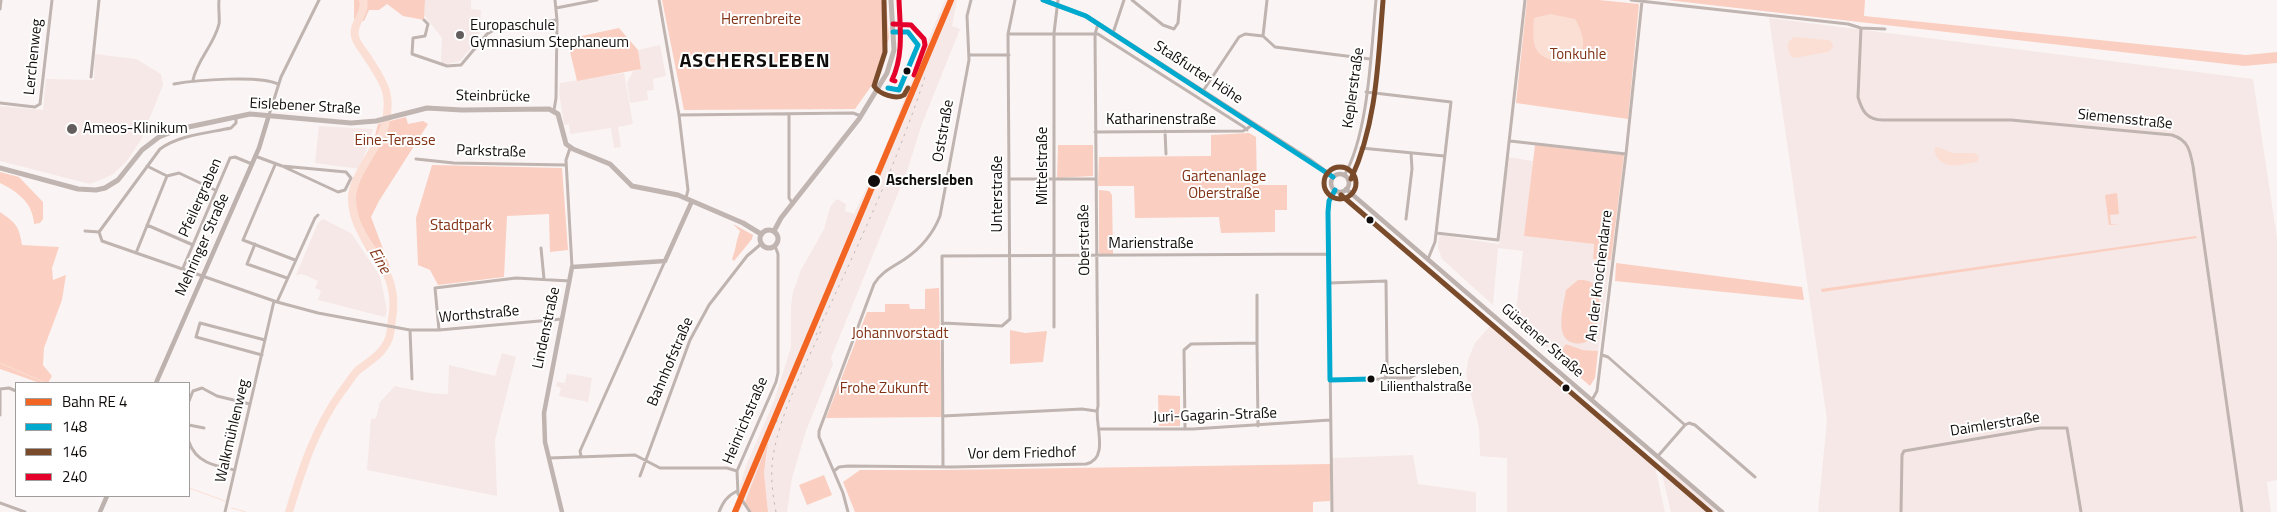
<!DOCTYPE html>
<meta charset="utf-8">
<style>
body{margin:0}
#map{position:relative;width:2277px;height:512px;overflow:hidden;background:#faf5f4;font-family:"Titillium Web",sans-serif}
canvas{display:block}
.legend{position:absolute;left:15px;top:382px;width:175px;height:115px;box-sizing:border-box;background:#fff;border:1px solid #9f9e9d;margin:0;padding:6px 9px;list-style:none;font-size:15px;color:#100c0b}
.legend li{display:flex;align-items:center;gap:10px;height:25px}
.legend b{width:25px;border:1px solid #9f9e9d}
</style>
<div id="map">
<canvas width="2277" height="512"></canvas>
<ul class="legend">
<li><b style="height:6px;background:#f26522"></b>Bahn RE 4</li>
<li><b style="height:6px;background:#00a9ce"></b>148</li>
<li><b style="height:6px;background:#7a4b2a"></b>146</li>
<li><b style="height:6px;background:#e4002b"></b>240</li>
</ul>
</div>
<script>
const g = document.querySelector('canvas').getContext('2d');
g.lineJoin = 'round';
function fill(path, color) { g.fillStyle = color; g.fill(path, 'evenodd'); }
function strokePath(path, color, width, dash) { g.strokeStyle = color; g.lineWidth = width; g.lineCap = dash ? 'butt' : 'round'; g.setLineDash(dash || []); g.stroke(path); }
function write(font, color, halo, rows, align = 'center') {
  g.font = font + ' "Titillium Web",sans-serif'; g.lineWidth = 4; g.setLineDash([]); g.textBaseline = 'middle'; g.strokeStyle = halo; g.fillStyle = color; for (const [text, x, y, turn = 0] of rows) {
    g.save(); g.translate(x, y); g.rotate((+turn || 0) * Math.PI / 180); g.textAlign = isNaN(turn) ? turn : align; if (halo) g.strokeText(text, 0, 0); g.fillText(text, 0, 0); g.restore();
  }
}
fill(new Path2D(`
 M425 0H471V9L481 10 479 38 460 61 448 64 441 63 442 38 424 15Z
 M945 0H957L952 26 960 29 922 124 907 171 831 358 833 364 806 431 792 478 787 512H768L764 473 768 449 744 505 739 512H732L739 496 740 485 746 466 774 401 791 347V306L793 292 801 270 824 229 830 207 837 199 846 204 845 211 854 214 883 153 922 54Z
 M1769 18 2253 79 2277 238V480L2267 482 2271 512H1818L1827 420Z
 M660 45 666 76 653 79 654 90 647 91 648 100 630 103 627 83 633 71 641 69 638 50Z
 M95 54 136 59 161 74 163 85 141 140 126 162 112 175 90 184 0 161V106L43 110 46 79 94 80Z
 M624 73 633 124 618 127 621 147 614 148 611 128 570 134 569 124 564 125 559 92 560 83Z
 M319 126 373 129 360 169 315 163Z
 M1508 157 1533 161 1525 236 1594 244 1593 259 1611 260 1598 351 1583 350 1566 344 1556 356 1515 319 1523 251 1498 248 1493 305 1442 259 1438 248 1439 235 1499 244Z
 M323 219 351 233 380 276 387 310 385 317 318 300 321 291 315 288 318 281 302 274 296 275 318 223Z
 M1491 325 1654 462 1665 512H1507V458L1480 456 1479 428 1466 374 1468 360 1475 343Z
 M502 353 516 357 495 440 497 496 367 470 371 419 376 418 380 402 395 386 429 393 448 394 449 365 495 376Z
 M567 373 569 374V379L570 374 592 378 588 402 559 396 561 388 556 386 557 382 565 383Z
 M1413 455 1418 484 1476 492V512H1333L1331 458Z
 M1664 465 1714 507 1715 512H1671L1661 470Z`), '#f6e8e6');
fill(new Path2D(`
 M354 0H425L424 20 403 16 387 4 379 10H369L364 21 354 19Z
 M662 0H886L889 38 877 78 855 109 684 110Z
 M1527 0H1599L1639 4 1628 119 1516 103Z
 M1667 0H1865L1864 16 2246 55 2277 52V63L2244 66Z
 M619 28 638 50 641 69 577 81 567 39Z
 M406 117 408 124 423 121 428 124 379 201 371 217 391 270 381 274C370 254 345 220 349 196 351 187 360 178 364 169 371 155 374 139 378 124Z
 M1249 133 1256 137 1257 185H1287V210H1275V232L1221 233 1219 217 1135 218 1134 186H1098L1099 157 1211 156V135Z
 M1058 145H1093V176L1057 178Z
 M1535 145 1624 155 1611 260 1593 259 1594 244 1524 236Z
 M432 165 562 168 568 250 550 252 549 214 507 216 504 277 438 285 430 270 418 265 416 218Z
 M1099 190 1109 191 1112 195 1113 255H1099Z
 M2117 193 2119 214 2110 215 2111 224H2120L2109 225 2105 195Z
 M733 224 753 235 752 239 734 261 732 259C736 249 736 241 740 231Z
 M2196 236 2197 238 1822 292 1821 289Z
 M1616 263 1802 287 1804 300 1615 281Z
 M1578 280C1610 278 1597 315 1595 335 1589 341 1583 345 1574 343 1553 339 1564 305 1566 290Z
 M939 288 942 417 826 418 867 312H885V304H909L910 309H925V289Z
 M1010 330 1025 333 1047 331 1043 362 1010 364Z
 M1566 344 1583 350 1598 351 1595 378 1590 386 1556 356Z
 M1158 395 1180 396V426H1159Z
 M768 442 764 473 768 512H750L744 505Z
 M1330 464V501L1313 502V512H855L843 482 860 470H944Z
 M824 475 832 495 807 505 799 485Z`), '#facec0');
fill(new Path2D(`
 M0 172 19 177 43 202V219L40 223 34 224C33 203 18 192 0 183Z
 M0 212C16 223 19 226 22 245L59 247 52 268 53 280 66 275 62 300 44 348 43 365 52 376 48 383H40L0 369Z`), '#fbd0c2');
fill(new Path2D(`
 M1550 14 1575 19C1580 27 1586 42 1582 51 1581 56 1574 60 1570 63 1536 59 1531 53 1534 18Z
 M1793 37 1829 40 1832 42 1833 48 1828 52 1794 58C1788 54 1788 49 1788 43Z
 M1938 147 1952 153H1974L1978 155 1979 159 1976 162C1959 165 1939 172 1934 149Z`), '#fbdfd5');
strokePath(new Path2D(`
 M0 363 46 383
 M189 488 225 501
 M232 508 246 512`), '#fbdfd5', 1);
strokePath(new Path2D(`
 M289 512C302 469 315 428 342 391 347 385 352 376 358 370 370 361 384 353 389 338 391 333 391 325 392 319 402 262 355 249 352 201 350 177 379 148 385 125 393 92 383 82 366 55 362 49 356 43 355 36 352 23 367 13 363 0`), '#fbdfd5', 8);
strokePath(new Path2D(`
 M659 0 679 115 688 190 686 198
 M1132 0 1163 25 1174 29 1178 23 1180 0
 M1267 0 1263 36 1275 47 1370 59
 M1631 0 1848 24 1861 28 1885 29
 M556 8 597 0
 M0 9 1 0
 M424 20 428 24 425 36 413 38 412 54 447 66 461 65 487 34 494 30 557 20
 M1861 28 1858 97C1862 111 1867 120 1883 120H2011L2172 135C2188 140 2190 150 2193 166L2242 512
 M1113 33 1124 0
 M1008 34H1098L1244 127 1247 130
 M970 55H1009
 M91 77 99 0
 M193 80C197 60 214 45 219 24 220 17 218 8 219 0
 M174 84C196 80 260 75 278 84
 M1203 91 1239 37 1245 34 1263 36
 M1366 92 1451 102 1435 242 1428 259
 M0 103 35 107 40 104 52 0
 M554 110 556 98 557 20 555 0
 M789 114V198L793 204
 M269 115 281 77 319 0
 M679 115 853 113 861 116
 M1165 131 1166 154
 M1095 132 1243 131 1254 124
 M1510 141 1626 154
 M570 148 566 160 572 267
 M1361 148 1444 156
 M255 156 282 166 338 192 345 190 351 178 346 172 282 166
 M416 159 454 163 566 165
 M275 165 243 240 295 260
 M147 166 167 176
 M167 176 179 173 215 190
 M1344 176C1369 133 1371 50 1376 0
 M1010 179H1096
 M1406 219 1412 169 1411 153
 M147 225 193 245
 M85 231 99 232
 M99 232 102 241 277 302 318 313 410 330H439L562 319
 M99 232 160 149C179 135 208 133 231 128L236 123V118
 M1436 233 1498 240 1525 0
 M255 244 247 264 287 278
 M541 248 544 279
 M136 253 167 176
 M183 268 230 158 235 157 252 164
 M1329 283 1386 281 1387 364V373L1385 378 1380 379 1330 380
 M1257 295V343
 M277 302 315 218 318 215
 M943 323 1002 326 1010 319 1008 34 1015 0
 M1054 327V33L1058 0
 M410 330 412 379
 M439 330 435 288 516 278 570 281
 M262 355 196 337 200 323 265 340
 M1602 355 1608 357 1685 425 1689 423 1695 425 1755 477
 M1385 378H1410C1419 370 1436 372 1448 372
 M0 389 9 388 16 391
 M1592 400 1597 391 1626 154 1642 1
 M189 401 193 391 202 388 217 396 250 404
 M0 415V389
 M943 416 1082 409 1096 411
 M189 425 204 428
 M1100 429H1193L1330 420
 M1185 429 1184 350 1191 344 1257 343 1258 426
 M189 442C196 463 216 466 235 470
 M581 456 580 451 665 261
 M1658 456 1685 425
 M549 458 635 455 660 468H727L737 471
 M943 466 942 256 1329 254
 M834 471 839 467 848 466 952 467 1086 464C1111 459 1093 420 1098 406L1095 34 1098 24
 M640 476 690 340 709 305 747 256 761 244
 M0 503 25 512
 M225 512 274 301
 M719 512C723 502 727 496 737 491
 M750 512 738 494 737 471 776 382 778 373V254L775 246
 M848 512 843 493 819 437V431L874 284C882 271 893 267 905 259 921 248 933 234 940 216L969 60 967 16 971 0
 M1332 512 1328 212 1329 201 1335 190
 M1901 512 1902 455 1904 451 2040 428H2067L2081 512`), '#bfb4b0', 3);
strokePath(new Path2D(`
 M562 512 545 442 544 413 572 267 665 261 692 201`), '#bfb4b0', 4.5);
strokePath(new Path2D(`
 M1043 0 1086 16 1311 161 1333 177
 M1331 183a9 9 0 1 1 18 0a9 9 0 1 1-18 0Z
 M1346 189 1722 512
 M156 383 259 148 269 115
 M100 512 107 496`), '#beb2ae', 4.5);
strokePath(new Path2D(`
 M0 168 78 189 96 190 105 188 118 180 142 150 159 137 179 129 250 114 351 123 376 121 427 108 462 110 549 109 558 114 566 144 573 149 610 164 632 186 678 195 743 223 761 234
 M760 239a9 9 0 1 1 18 0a9 9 0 1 1-18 0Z
 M774 231 781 218 859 119 887 73 894 50 891 0`), '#c1b5b2', 5);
strokePath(new Path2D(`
 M816 335C856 250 896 166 925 77
 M762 449 779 417
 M776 512C773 497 771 481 772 466 775 424 804 367 822 329`), '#c0b9b7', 1, [2.5, 5]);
strokePath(new Path2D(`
 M1043 0 1086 16 1333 177
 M888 88 899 90 918 45 908 32H893
 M1330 380 1328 212 1329 201 1335 190
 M1330 380 1371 379`), '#00a9ce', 5);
strokePath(new Path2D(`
 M884 1 885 52 874 86C879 94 896 100 904 95L908 88
 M1324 183a16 16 0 1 1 32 0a16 16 0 1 1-32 0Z
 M1351 179C1377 123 1378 61 1383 1
 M1341 195 1710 512`), '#7a4b2a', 5);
strokePath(new Path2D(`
 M893 24 911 25 924 39 925 45 914 75
 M895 81 892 80C904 55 900 27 899 0`), '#e4002b', 5);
strokePath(new Path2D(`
 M735 512 951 0`), '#f26522', 6);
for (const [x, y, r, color] of [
 [460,35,5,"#625e5d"],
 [907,71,4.5,"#100c0b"],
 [72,129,6,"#625e5d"],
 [874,181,7,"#100c0b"],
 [1370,220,4.5,"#100c0b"],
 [1371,379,4.5,"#100c0b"],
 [1566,388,4.5,"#100c0b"]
]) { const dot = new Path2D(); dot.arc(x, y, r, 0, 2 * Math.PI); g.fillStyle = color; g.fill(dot); strokePath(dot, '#fff', 2); }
write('14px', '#100c0b', '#fff', [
 ["Aschersleben,",1380,371],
 ["Lilienthalstraße",1380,388]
], 'left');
write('15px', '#813114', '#fff', [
 ["Herrenbreite",761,20],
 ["Tonkuhle",1578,55],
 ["Eine-Terasse",395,141],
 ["Gartenanlage",1224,177],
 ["Oberstraße",1224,194],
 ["Stadtpark",461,226],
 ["Johannvorstadt",900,334],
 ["Frohe Zukunft",884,389]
]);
write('15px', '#100c0b', '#fff', [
 ["Europaschule",470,26],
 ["Gymnasium Stephaneum",470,43],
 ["Ameos-Klinikum",83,129]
], 'left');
write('15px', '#100c0b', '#fff', [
 ["Lerchenweg",34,57,-84],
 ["Staßfurter Höhe",1198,73,33],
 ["Keplerstraße",1354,88,-82],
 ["Steinbrücke",493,97,1],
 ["Eislebener Straße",305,107,3],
 ["Katharinenstraße",1161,120],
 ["Siemensstraße",2125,120,6],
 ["Oststraße",944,131,-80],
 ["Parkstraße",491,152,2],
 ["Mittelstraße",1043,166,-90],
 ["Unterstraße",998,194,-90],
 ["Pfeilergraben",201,198,-66],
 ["Oberstraße",1085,240,-91],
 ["Marienstraße",1151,244],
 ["Mehringer Straße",203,245,-66],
 ["An der Knochendarre",1600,276,-83],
 ["Worthstraße",479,315,-5],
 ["Lindenstraße",547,328,-78],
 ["Güstener Straße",1542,341,41],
 ["Bahnhofstraße",671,362,-67],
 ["Juri-Gagarin-Straße",1215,416,-2],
 ["Heinrichstraße",746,421,-67],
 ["Daimlerstraße",1995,425,-9],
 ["Walkmühlenweg",233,431,-77],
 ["Vor dem Friedhof",1022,454,-1]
]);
write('bold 15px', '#100c0b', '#fff', [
 ["Aschersleben",886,181]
], 'left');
write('italic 16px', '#87361a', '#fff', [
 ["Eine",379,261,60]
]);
g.letterSpacing = '1px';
write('bold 20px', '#100c0b', '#fff', [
 ["ASCHERSLEBEN",755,62]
]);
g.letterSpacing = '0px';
</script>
